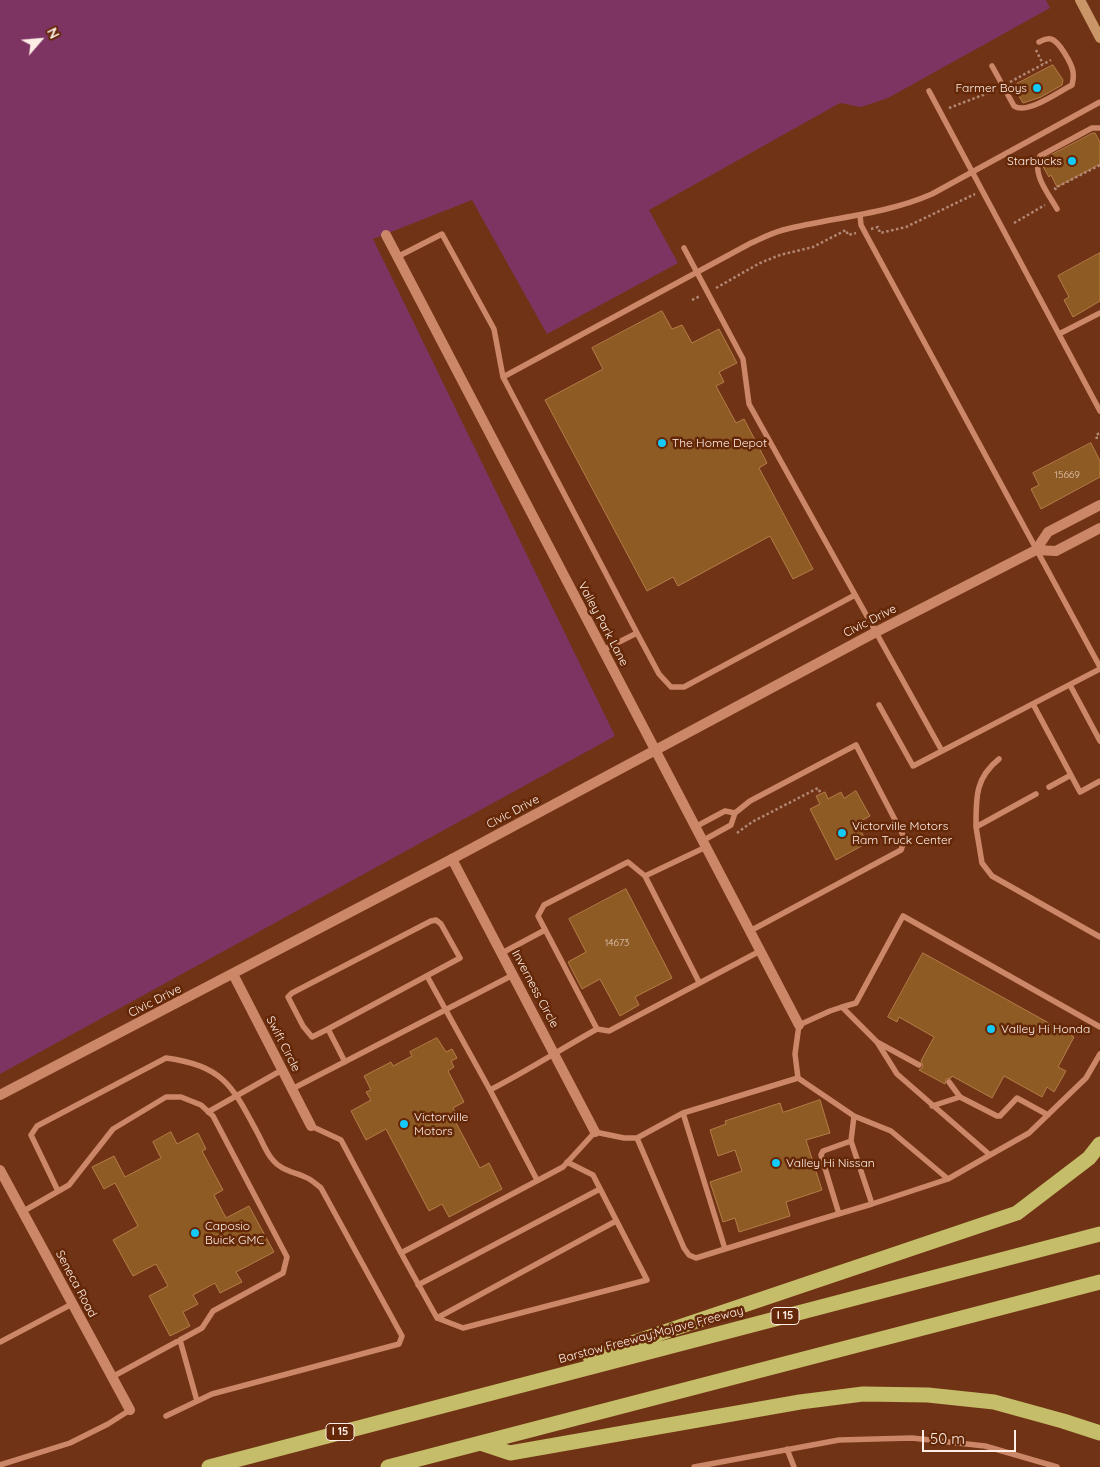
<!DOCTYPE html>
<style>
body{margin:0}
#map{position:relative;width:1100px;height:1467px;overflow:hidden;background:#713315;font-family:Quicksand,sans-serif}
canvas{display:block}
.north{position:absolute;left:15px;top:15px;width:50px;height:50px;-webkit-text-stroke:4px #642808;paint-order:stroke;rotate:63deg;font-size:14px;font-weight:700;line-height:20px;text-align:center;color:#feeee7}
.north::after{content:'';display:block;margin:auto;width:18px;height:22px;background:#feeee7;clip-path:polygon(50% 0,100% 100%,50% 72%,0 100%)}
.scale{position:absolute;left:922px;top:1430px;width:94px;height:22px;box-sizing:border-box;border:2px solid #feeee7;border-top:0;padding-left:6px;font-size:15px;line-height:18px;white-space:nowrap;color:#feeee7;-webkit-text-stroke:4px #642808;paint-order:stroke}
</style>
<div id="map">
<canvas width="1100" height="1467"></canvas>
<div class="north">N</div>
<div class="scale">50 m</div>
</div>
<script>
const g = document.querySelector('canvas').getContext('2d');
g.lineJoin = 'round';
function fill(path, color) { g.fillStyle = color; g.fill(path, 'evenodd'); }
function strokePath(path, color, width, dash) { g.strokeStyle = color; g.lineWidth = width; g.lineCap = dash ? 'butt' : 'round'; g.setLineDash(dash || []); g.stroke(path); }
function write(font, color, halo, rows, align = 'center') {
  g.font = font + ' Quicksand,sans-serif'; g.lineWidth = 5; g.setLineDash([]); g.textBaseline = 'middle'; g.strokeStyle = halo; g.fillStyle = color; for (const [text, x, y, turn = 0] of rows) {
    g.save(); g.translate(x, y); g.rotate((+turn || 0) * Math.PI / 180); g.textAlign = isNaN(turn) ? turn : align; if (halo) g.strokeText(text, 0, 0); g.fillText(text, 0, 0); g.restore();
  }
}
fill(new Path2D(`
 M0 0H1046L1050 8 888 98 861 107 840 103 649 210 678 263 547 334 472 200 373 239 615 736 0 1074Z`), '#7e3463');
const building = new Path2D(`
 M1053 65 1063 80 1062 85 1041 97 1023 103 1013 86Z
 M1093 133H1095L1100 142V164L1057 187 1051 175 1049 177 1042 165 1045 163 1044 159Z
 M1100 253V301L1073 317 1064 300 1069 297 1058 276Z
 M662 311 672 329 682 325 692 343 719 329 737 363 719 372 724 382 716 386 736 423 744 419 767 463 759 468 813 569 793 579 770 536 678 586 673 577 647 591 545 400 603 369 592 348Z
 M1091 443 1100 461V477L1041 509 1031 489 1039 485 1033 473Z
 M856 791 870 816 857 823 867 843 836 860 810 809 820 804 816 796 825 792 828 799 841 792 844 798Z
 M626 889 672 978 635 997 639 1005 620 1016 600 979 582 989 568 962 586 952 569 919Z
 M923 953 1074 1037 1058 1067 1066 1071 1054 1092 1047 1087 1042 1097 1004 1076 992 1098 952 1076 951 1078 946 1079 945 1084 919 1070 923 1067 921 1061 934 1037 899 1017 897 1022 888 1017Z
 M437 1038 446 1052 452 1049 457 1058 451 1061 454 1067 448 1071 464 1102 453 1108 457 1115 453 1117 480 1168 489 1163 502 1189 449 1217 442 1204 429 1211 386 1129 366 1140 351 1111 371 1100 366 1092 371 1090 364 1076 391 1062 393 1066 412 1056 410 1052Z
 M820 1100 830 1133 806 1140 822 1190 786 1202 790 1216 739 1232 735 1218 723 1222 710 1182 742 1171 735 1150 718 1156 710 1130 726 1124 725 1121 780 1103 783 1112Z
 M171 1132 177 1144 198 1133 206 1149 202 1151 223 1190 214 1195 226 1218 249 1206 274 1252 236 1272 242 1282 220 1293 215 1283 193 1295 198 1304 183 1312 190 1326 170 1336 149 1296 168 1286 156 1264 133 1276 113 1240 138 1226 115 1183 104 1189 92 1167 114 1156 125 1177 161 1158 153 1142Z`);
fill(building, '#8f5b25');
strokePath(building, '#b37d48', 1);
strokePath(new Path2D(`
 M1036 50 1043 64
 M1010 82 1051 60
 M949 108 996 90
 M1056 190 1055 188 1100 165
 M1014 223 1045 205
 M871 229 878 227 880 233 906 227 975 194
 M716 288 760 263 780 255 813 247 846 230 848 235 856 233
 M692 300 700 296
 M1097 439 1096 435 1100 433
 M737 833 752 822 818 788 821 794`), '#b28976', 2.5, [2.5, 2.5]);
strokePath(new Path2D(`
 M992 66 1014 106C1027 115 1058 92 1072 85 1073 80 1074 77 1073 72 1072 64 1059 41 1051 39 1046 38 1043 40 1039 42
 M929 91 1100 411
 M1057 209C1049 194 1031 174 1040 156L1092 128H1100
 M860 215 861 225 869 240 1100 667
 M684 248 743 359 749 404 942 751 1100 669
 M397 257 442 234 494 329 503 377 637 633 659 674 671 687H684L855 595
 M1059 334 1100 313
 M503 377 751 243C762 238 772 233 783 230 833 217 884 215 932 194L1100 102
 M603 650 637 633
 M1070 685 1100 741
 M1033 704 1080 792 1100 781
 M879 705 913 766 942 751
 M1049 787 1071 775
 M1036 794 976 827 982 863 992 876 1100 937
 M695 827 725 811 735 813
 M976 827C976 798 975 778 999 759
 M702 841 731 825 735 813 750 801 856 745 905 839 901 850 750 931
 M706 847 645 876 628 862 544 905 538 916 597 1029 609 1031 760 951
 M645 876 699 982
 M502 953 545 930
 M427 976 490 1090C527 1071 561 1049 597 1029
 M842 1007 877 1042 897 1074 990 1155 948 1179 891 1131 854 1116 798 1078 795 1054 799 1025 830 1011Z
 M842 1007 856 1003 903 916 1100 1027
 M328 1029 460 958 441 924 436 920 431 921 292 993 288 997 303 1026 312 1037 328 1029 345 1062
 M877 1042 919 1065
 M798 1078 683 1113 725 1249 818 1220 872 1204 851 1141 854 1116
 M949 1082 960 1097
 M292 1089 513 975
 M490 1090 537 1180
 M932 1106 960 1097 997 1116H1000L1017 1098 1048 1115
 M208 1112 282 1070
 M311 1126 341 1140 401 1253 563 1167 595 1132 624 1138H637L683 1113
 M637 1138 684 1248 689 1255 696 1258 725 1249
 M990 1155 1029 1133 1086 1078 1100 1054
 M58 1191 31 1135 37 1126 166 1058C223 1066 232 1085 257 1132 262 1141 266 1152 272 1159 280 1170 294 1172 305 1177 311 1179 316 1184 321 1188L402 1336 399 1344 212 1394 166 1416
 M872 1204 948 1179
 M22 1212 69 1185 113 1129 166 1097H181L201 1105 213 1116 287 1257 283 1273 213 1311 202 1328 112 1377
 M839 1214 821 1155 823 1151 851 1141
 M401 1253 437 1318 463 1328 647 1280 593 1175 567 1162
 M418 1285 600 1189
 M437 1318 616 1221
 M180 1340 197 1401
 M0 1342 72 1304
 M787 1449 794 1467
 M0 1465 70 1443 108 1424 130 1410
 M694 1467 839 1440 912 1438 985 1446 1057 1467`), '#cc8668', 5.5);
strokePath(new Path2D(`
 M386 235 799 1025
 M452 859 595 1132
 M233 974 311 1126
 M0 1170 130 1410`), '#cc8668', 10);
strokePath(new Path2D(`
 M1036 550 1056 551 1100 528
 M0 1095 452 859 876 632 1036 550 1048 532 1100 505`), '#cc8668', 10);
strokePath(new Path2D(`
 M1080 0 1100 38`), '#ca9668', 10);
strokePath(new Path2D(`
 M590 1357 1017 1213 1089 1158 1100 1144
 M480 1443 510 1453 800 1402 863 1394 928 1395 994 1402 1063 1421 1100 1433
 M209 1467 1100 1234
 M388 1467 1100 1282`), '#c5bd69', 15);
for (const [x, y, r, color] of [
 [1037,88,5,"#13cafb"],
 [1072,161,5,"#13cafb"],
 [662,443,5,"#13cafb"],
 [842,833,5,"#13cafb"],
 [991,1029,5,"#13cafb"],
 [404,1124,5,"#13cafb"],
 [776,1163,5,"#13cafb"],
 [195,1233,5,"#13cafb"]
]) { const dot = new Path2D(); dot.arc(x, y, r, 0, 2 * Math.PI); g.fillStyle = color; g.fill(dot); strokePath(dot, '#642808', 2); }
write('10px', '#e2c9b6', null, [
 ["15669",1067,475],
 ["14673",617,943]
]);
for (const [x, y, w] of [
 [785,1316,28],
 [340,1432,28]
]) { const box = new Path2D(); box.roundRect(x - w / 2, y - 8.5, w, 17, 4); g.fillStyle = '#642808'; g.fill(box); strokePath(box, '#feeee7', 1); }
write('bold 11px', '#feeee7', null, [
 ["I 15",785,1316],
 ["I 15",340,1432]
]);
write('12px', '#feeee7', '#642808', [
 ["Farmer Boys",1027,88,"right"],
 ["Starbucks",1062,161,"right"],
 ["The Home Depot",672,443],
 ["Victorville Motors",852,826],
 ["Ram Truck Center",852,840],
 ["Valley Hi Honda",1001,1029],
 ["Victorville",414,1117],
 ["Motors",414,1131],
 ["Valley Hi Nissan",786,1163],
 ["Caposio",205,1226],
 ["Buick GMC",205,1240]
], 'left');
write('12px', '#feeee7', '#642808', [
 ["Civic Drive",870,621,-27],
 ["Valley Park Lane",603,624,62],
 ["Civic Drive",513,812,-28],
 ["Inverness Circle",535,989,62],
 ["Civic Drive",155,1001,-27],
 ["Swift Circle",283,1044,63],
 ["Seneca Road",76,1284,62],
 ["Barstow Freeway;Mojave Freeway",651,1335,-15]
]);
</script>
